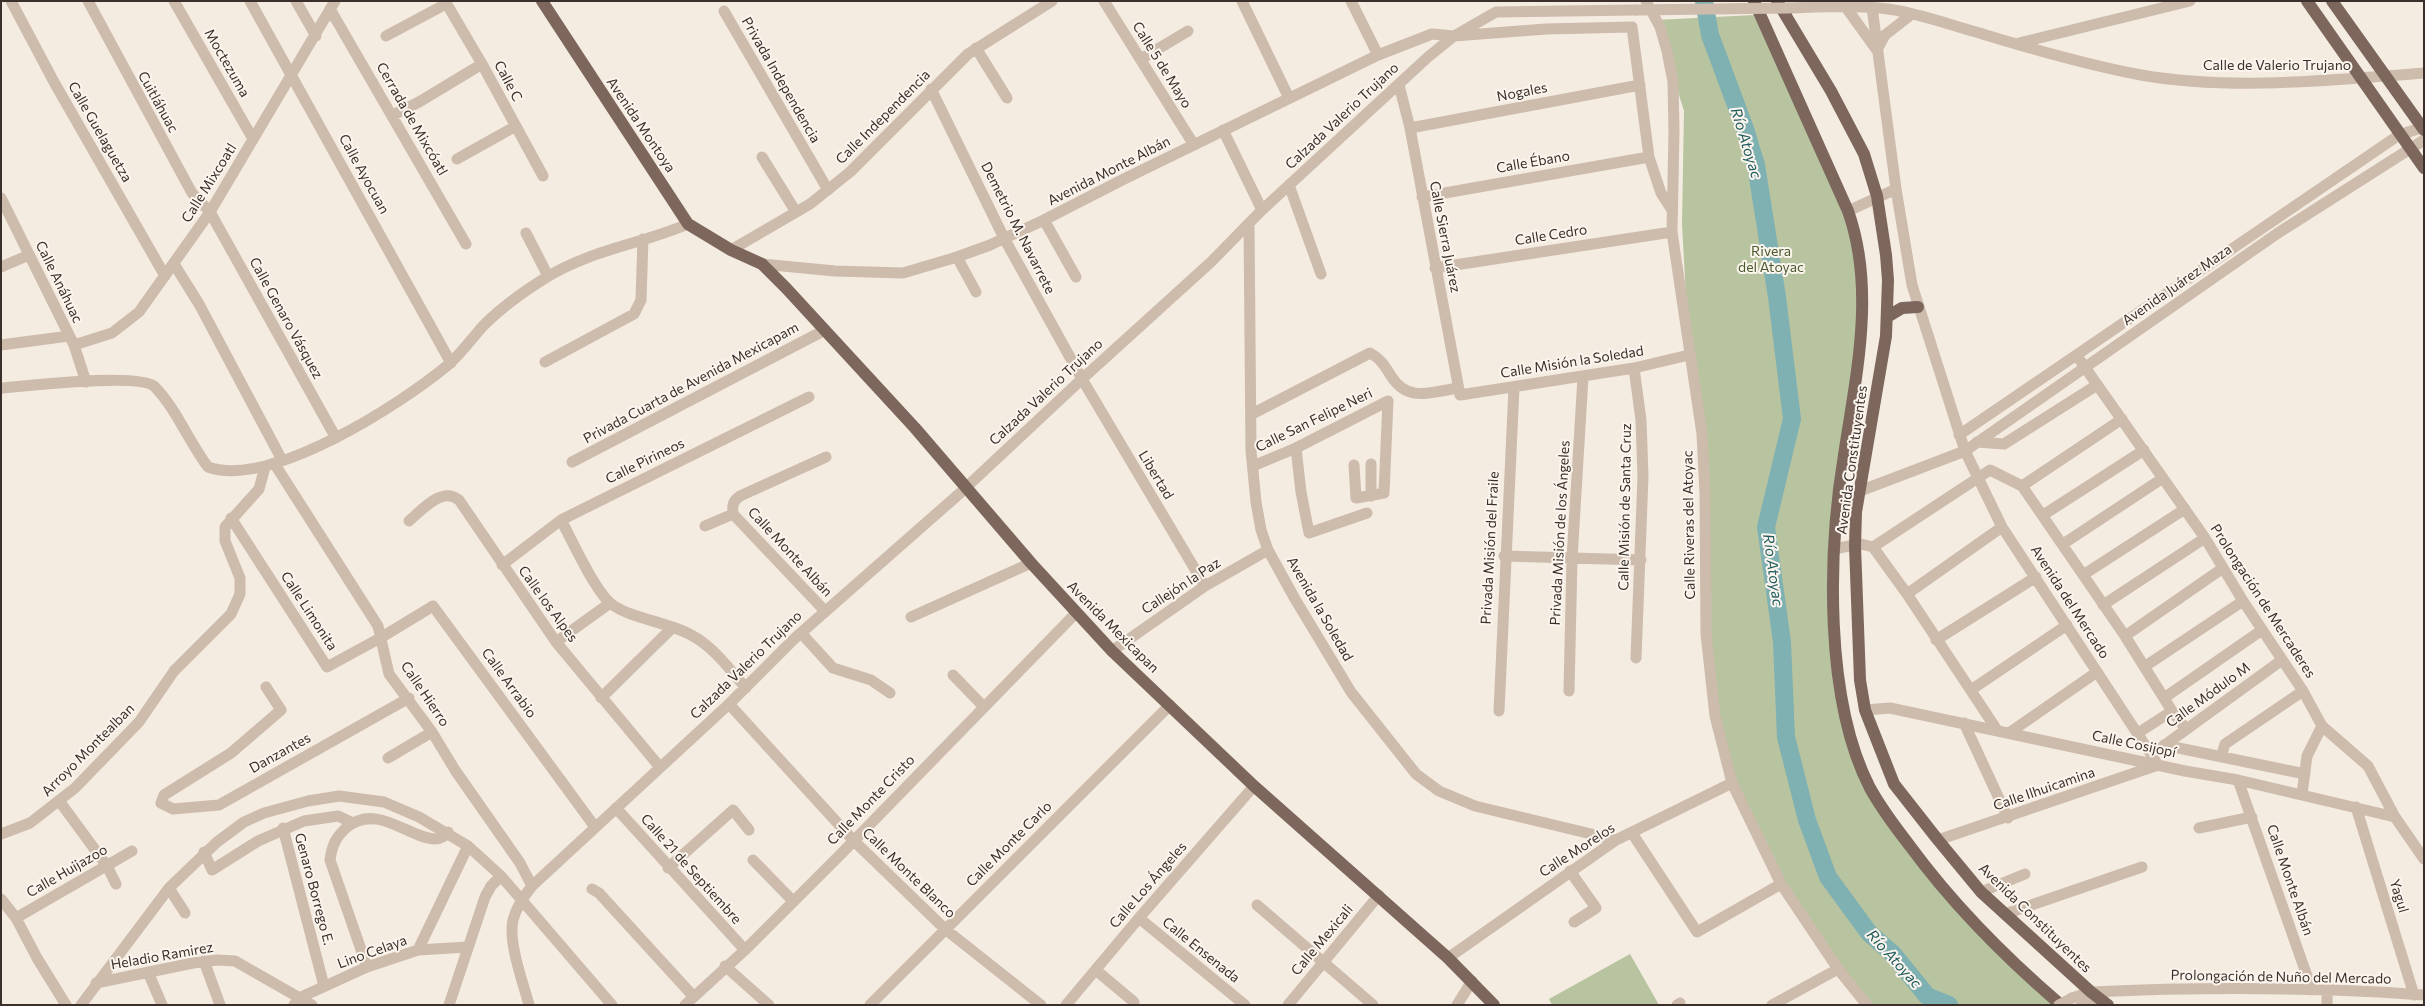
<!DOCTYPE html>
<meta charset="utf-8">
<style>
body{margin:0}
#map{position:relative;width:2425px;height:1006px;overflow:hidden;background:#f4ebe1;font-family:Commissioner,sans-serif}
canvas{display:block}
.frame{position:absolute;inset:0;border:2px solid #3b302b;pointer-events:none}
</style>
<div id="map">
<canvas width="2425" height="1006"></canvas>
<div class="frame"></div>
</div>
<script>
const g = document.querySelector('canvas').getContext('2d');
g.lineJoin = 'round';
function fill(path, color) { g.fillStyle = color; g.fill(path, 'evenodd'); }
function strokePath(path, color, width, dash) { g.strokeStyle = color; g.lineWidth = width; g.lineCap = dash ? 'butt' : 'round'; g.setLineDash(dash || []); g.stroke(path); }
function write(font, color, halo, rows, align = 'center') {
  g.font = font + ' Commissioner,sans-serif'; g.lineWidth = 4; g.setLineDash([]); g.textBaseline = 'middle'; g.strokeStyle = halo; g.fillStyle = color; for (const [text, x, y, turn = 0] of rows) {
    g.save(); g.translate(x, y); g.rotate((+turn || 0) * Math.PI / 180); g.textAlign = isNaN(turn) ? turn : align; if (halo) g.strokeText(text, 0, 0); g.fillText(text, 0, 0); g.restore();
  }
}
fill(new Path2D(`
 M1754 15 1858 243 1860 353 1837 493V678L1870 788 1968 919 2063 1005H1867L1781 884 1732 783 1708 667 1705 493 1689 353 1682 224 1684 111 1656 20Z
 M1630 954 1659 1005H1552L1549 999Z`), '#b8c4a0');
strokePath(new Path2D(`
 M1704 1 1710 35 1745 129 1756 165 1777 297 1792 419 1766 527 1782 642 1786 737 1807 820 1828 877 1869 933 1893 954 1927 996 1949 1005`), '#7fb0b2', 18);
strokePath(new Path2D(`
 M11 1 54 82 165 276
 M88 1 192 193 210 212 336 438
 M174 1 253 139
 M250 1 451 363
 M296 1 316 36
 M445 1 482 64 543 176
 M1104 1 1194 145
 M1242 1 1289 98
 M1351 1 1378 55
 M1646 1 1660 27 1667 51 1673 82 1674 131 1672 232 1702 434 1705 493 1706 634 1715 716 1732 783 1781 884 1838 969 1867 1005
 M1845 6 1876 49
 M1872 7 1896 189 1912 285 1965 451 2002 527 2158 765 1938 840
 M1789 8C1822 7 1855 5 1888 9 1918 13 1947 24 1976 32 2028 48 2087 65 2141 75 2234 91 2330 80 2424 73
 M330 9 466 244
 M724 11 828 190
 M386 36 446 4
 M2019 43 2190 1
 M976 48 1007 98
 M1877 50 1885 35 1912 14
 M1141 59 1188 31
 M1399 85 1410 128 1460 395 1634 368 1689 355
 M931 89 1004 238 1082 379 1205 586
 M393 115 419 102 482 64
 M1410 128 1640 85
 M1223 130 1262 210
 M762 157 796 212
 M457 159 516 126
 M1289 185 1321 274
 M1422 197 1649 157
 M1 198 74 345 86 382
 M1848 211 1896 189
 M1044 220 1076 277
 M1249 223 1251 451 1256 502 1261 530 1268 550 1295 599 1351 692 1416 774 1439 791 1475 806 1616 840
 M526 233 548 276
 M731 250 810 204 850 172 968 54 1052 1
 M957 257 976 292
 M174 264 199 304 282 460
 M762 264 835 271 903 273 957 257 990 245 1044 220 1124 179 1378 55 1432 34 1454 36 1546 29 1632 27 1649 157 1661 193 1672 210
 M1 267 29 255
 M1435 268 1672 232
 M1 345 69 336
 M74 345 112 333 139 312 210 212 335 1
 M2077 356 2205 538 2243 601 2303 691 2322 726 2368 766 2395 817 2424 859
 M545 362 634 314 641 300 643 239
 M1634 368 1641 420 1643 476 1636 658
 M1 388C27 386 141 372 155 387 177 410 189 442 208 467 270 489 401 404 448 365 462 353 472 338 484 325 502 307 526 290 547 277 591 250 641 244 688 224
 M1252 414 1370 353C1381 359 1385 366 1391 376 1408 403 1431 392 1458 388
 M1959 435 2399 135 2424 127
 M1977 442 2004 444 2097 385
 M1296 448 1301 492 1309 533 1367 513
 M572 462 825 330
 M274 463 378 626 389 674 432 732 455 770 520 863 532 886
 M1371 464V496
 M1253 466 1296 448 1388 401 1384 493 1356 498 1354 465
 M2022 486 2122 419
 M1860 491 1965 451 2278 233 2424 140
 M733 514 825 611
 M733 514C732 505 733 501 740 496L826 457
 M2043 515 2144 450
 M231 518 327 667 382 637 433 606 595 827
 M561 520C573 542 592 585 609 602 626 618 669 622 691 635 713 646 730 670 746 688
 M409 521C422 510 442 486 459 500L556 642 659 766
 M705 526 733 514
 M2063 544 2163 478
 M1873 547 1990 470 2022 486 2125 636 2172 711 2138 733
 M1833 549 1861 544 1873 547 1907 594 1997 730
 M1504 556 1641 560
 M502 565 561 520 809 397
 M2083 575 2185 509
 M1907 594 2002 527
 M2103 605 2205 538
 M911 617 1031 563
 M801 633 833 668 871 680 890 693
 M2125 636 2223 568
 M1936 640 2036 577
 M556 642 610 603
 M1112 651 1205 586 1268 550
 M2144 667 2243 601
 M953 675 984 707
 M266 687 281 710 231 753 164 795 161 803 173 809 219 805 409 698
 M1971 690 2067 625
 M1569 691 1572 559 1583 377
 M601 698 673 627
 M2164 698 2262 630
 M729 704 853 840 945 929 1041 1005
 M1865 710 1890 708 2185 771 2238 780 2395 817
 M1499 711 1514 388
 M2172 711 2186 729
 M1964 723 2008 818
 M2009 733 2097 672
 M2164 745 2305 774
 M2151 755 2282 660
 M2221 757 2225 744 2303 691
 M388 758 432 732
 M2238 780 2312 990
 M2302 794 2307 756 2322 726
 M60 802 107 866 116 884
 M2356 807 2414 995
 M616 808 745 950
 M283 828 324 986
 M2199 828 2252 817
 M1632 833 1697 932 1781 884
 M1 834 30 823 75 788 139 722 174 671 231 614 240 594V578L225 541V527L259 489 265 467
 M204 852 212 870 258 841 304 821 338 816 353 823
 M753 860 792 900
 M668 868 733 810 749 830
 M1570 871 1596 908 1574 922
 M169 888 185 913
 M592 889 599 893 694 997
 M1981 892 2025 874
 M1 899 16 918 37 958 66 1005
 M1257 905 1373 1005
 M2005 914 2142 867
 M16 918 132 851
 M1139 918 1245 1005
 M418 950 468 846
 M1448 958 1616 840 1732 783
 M204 961 220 1005
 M725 966 769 1005
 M367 967 330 860C332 845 336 837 347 827 378 803 408 838 435 839 441 839 444 836 448 832
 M1097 971 1134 1002
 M148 972 162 1005
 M96 983 193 963 217 960 235 961 312 1005
 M2072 998 2091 992C2202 987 2313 987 2424 995
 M81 1005 169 888 217 842 244 822 264 813 308 801 339 796 384 802 419 817 468 846 501 876 612 1005
 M294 1005 299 998 367 967 418 950 467 947
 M449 1005 485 897 491 886 501 876
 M529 1005C523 982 508 943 513 920 516 908 524 896 532 886L729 704 794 639 959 494 1082 379 1211 262 1262 210 1428 57 1454 36 1496 12 1636 10
 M685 1005 745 950 839 856 1076 613
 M870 1005 1170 705
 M1066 1005 1139 918 1254 786
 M1288 1005 1379 895
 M1457 1005 1472 981
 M1677 1005 1680 1003
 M1772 1005 1838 969
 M2081 1005 2100 996
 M2327 1005V992`), '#cdbbac', 11);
strokePath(new Path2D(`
 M542 1 688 224 731 250 762 264 786 288 915 428 1031 563 1112 651 1254 786 1448 958 1494 1005
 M1754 1 1848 211C1876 290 1856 375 1844 455 1828 552 1824 699 1870 788 1881 808 1896 828 1910 846 1954 906 2005 957 2061 1005
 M1777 1 1831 91 1864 154 1877 196 1886 255 1888 280 1886 336 1856 512 1855 546 1860 680 1865 710 1894 784 1938 840 1981 892 2091 992 2108 1005
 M2307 1 2424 168
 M2332 1 2424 130
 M1887 317 1902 308 1918 307`), '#7d675c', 12);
strokePath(new Path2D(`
 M1636 10 1789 8
 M2059 1005 2072 998`), '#cdbbac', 11);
write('14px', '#3b302b', '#fbf5ee', [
 ["Moctezuma",227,63,60],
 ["Calle 5 de Mayo",1162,65,58],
 ["Calle de Valerio Trujano",2277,65],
 ["Privada Independencia",781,80,60],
 ["Calle C",508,81,62],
 ["Nogales",1522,92,-11],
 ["Cuitláhuac",158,102,61],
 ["Calzada Valerio Trujano",1342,116,-43],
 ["Calle Independencia",883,117,-45],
 ["Cerrada de Mixcóatl",412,119,60],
 ["Avenida Montoya",641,125,56],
 ["Calle Guelaguetza",100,132,60],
 ["Calle Ébano",1533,162,-10],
 ["Avenida Monte Albán",1109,171,-27],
 ["Calle Ayocuan",364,174,61],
 ["Calle Mixcoatl",209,183,-58],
 ["Demetrio M. Navarrete",1018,228,63],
 ["Calle Cedro",1551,235,-9],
 ["Calle Sierra Juárez",1445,237,79],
 ["Calle Anáhuac",59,282,64],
 ["Avenida Juárez Maza",2177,285,-35],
 ["Calle Genaro Vásquez",286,318,61],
 ["Calle Misión la Soledad",1572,362,-9],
 ["Privada Cuarta de Avenida Mexicapam",691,383,-28],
 ["Calzada Valerio Trujano",1046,392,-43],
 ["Calle San Felipe Neri",1314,420,-26],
 ["Avenida Constituyentes",1852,460,-82],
 ["Calle Pirineos",645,461,-26],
 ["Libertad",1156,475,59],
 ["Calle Misión de Santa Cruz",1625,507,-89],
 ["Calle Riveras del Atoyac",1689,525,-91],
 ["Privada Misión de los Ángeles",1560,533,-87],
 ["Privada Misión del Fraile",1490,548,-87],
 ["Calle Monte Albán",790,552,47],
 ["Callejón la Paz",1181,586,-33],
 ["Prolongación de Mercaderes",2263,601,57],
 ["Avenida del Mercado",2070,602,57],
 ["Calle los Alpes",548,604,54],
 ["Avenida la Soledad",1320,609,60],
 ["Calle Limonita",309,611,57],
 ["Avenida Mexicapan",1113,627,45],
 ["Calzada Valerio Trujano",746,665,-44],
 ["Calle Arrabio",509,683,54],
 ["Calle Hierro",425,694,56],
 ["Calle Módulo M",2208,695,-36],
 ["Calle Cosijopí",2134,744,12],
 ["Arroyo Montealban",88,750,-45],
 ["Danzantes",280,753,-29],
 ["Calle Ilhuicamina",2044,789,-19],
 ["Calle Monte Cristo",871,800,-46],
 ["Calle Monte Carlo",1009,844,-45],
 ["Calle Morelos",1577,850,-33],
 ["Calle 21 de Septiembre",691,869,48],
 ["Calle Huijazoo",67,871,-30],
 ["Calle Monte Blanco",909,873,44],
 ["Calle Monte Albán",2290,880,71],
 ["Calle Los Ángeles",1148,885,-49],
 ["Genaro Borrego E.",314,889,75],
 ["Yagul",2399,896,73],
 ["Avenida Constituyentes",2035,918,44],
 ["Calle Mexicali",1322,940,-50],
 ["Calle Ensenada",1201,950,39],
 ["Lino Celaya",372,952,-20],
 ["Heladio Ramirez",162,956,-10],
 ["Prolongación de Nuño del Mercado",2281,977,1]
]);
write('14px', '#4a5a2e', '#fbf5ee', [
 ["Rivera",1771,251],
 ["del Atoyac",1771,267]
]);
write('italic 15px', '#1f5a5e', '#fbf5ee', [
 ["Río Atoyac",1746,143,73],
 ["Río Atoyac",1773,570,82],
 ["Río Atoyac",1894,959,48]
]);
</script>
